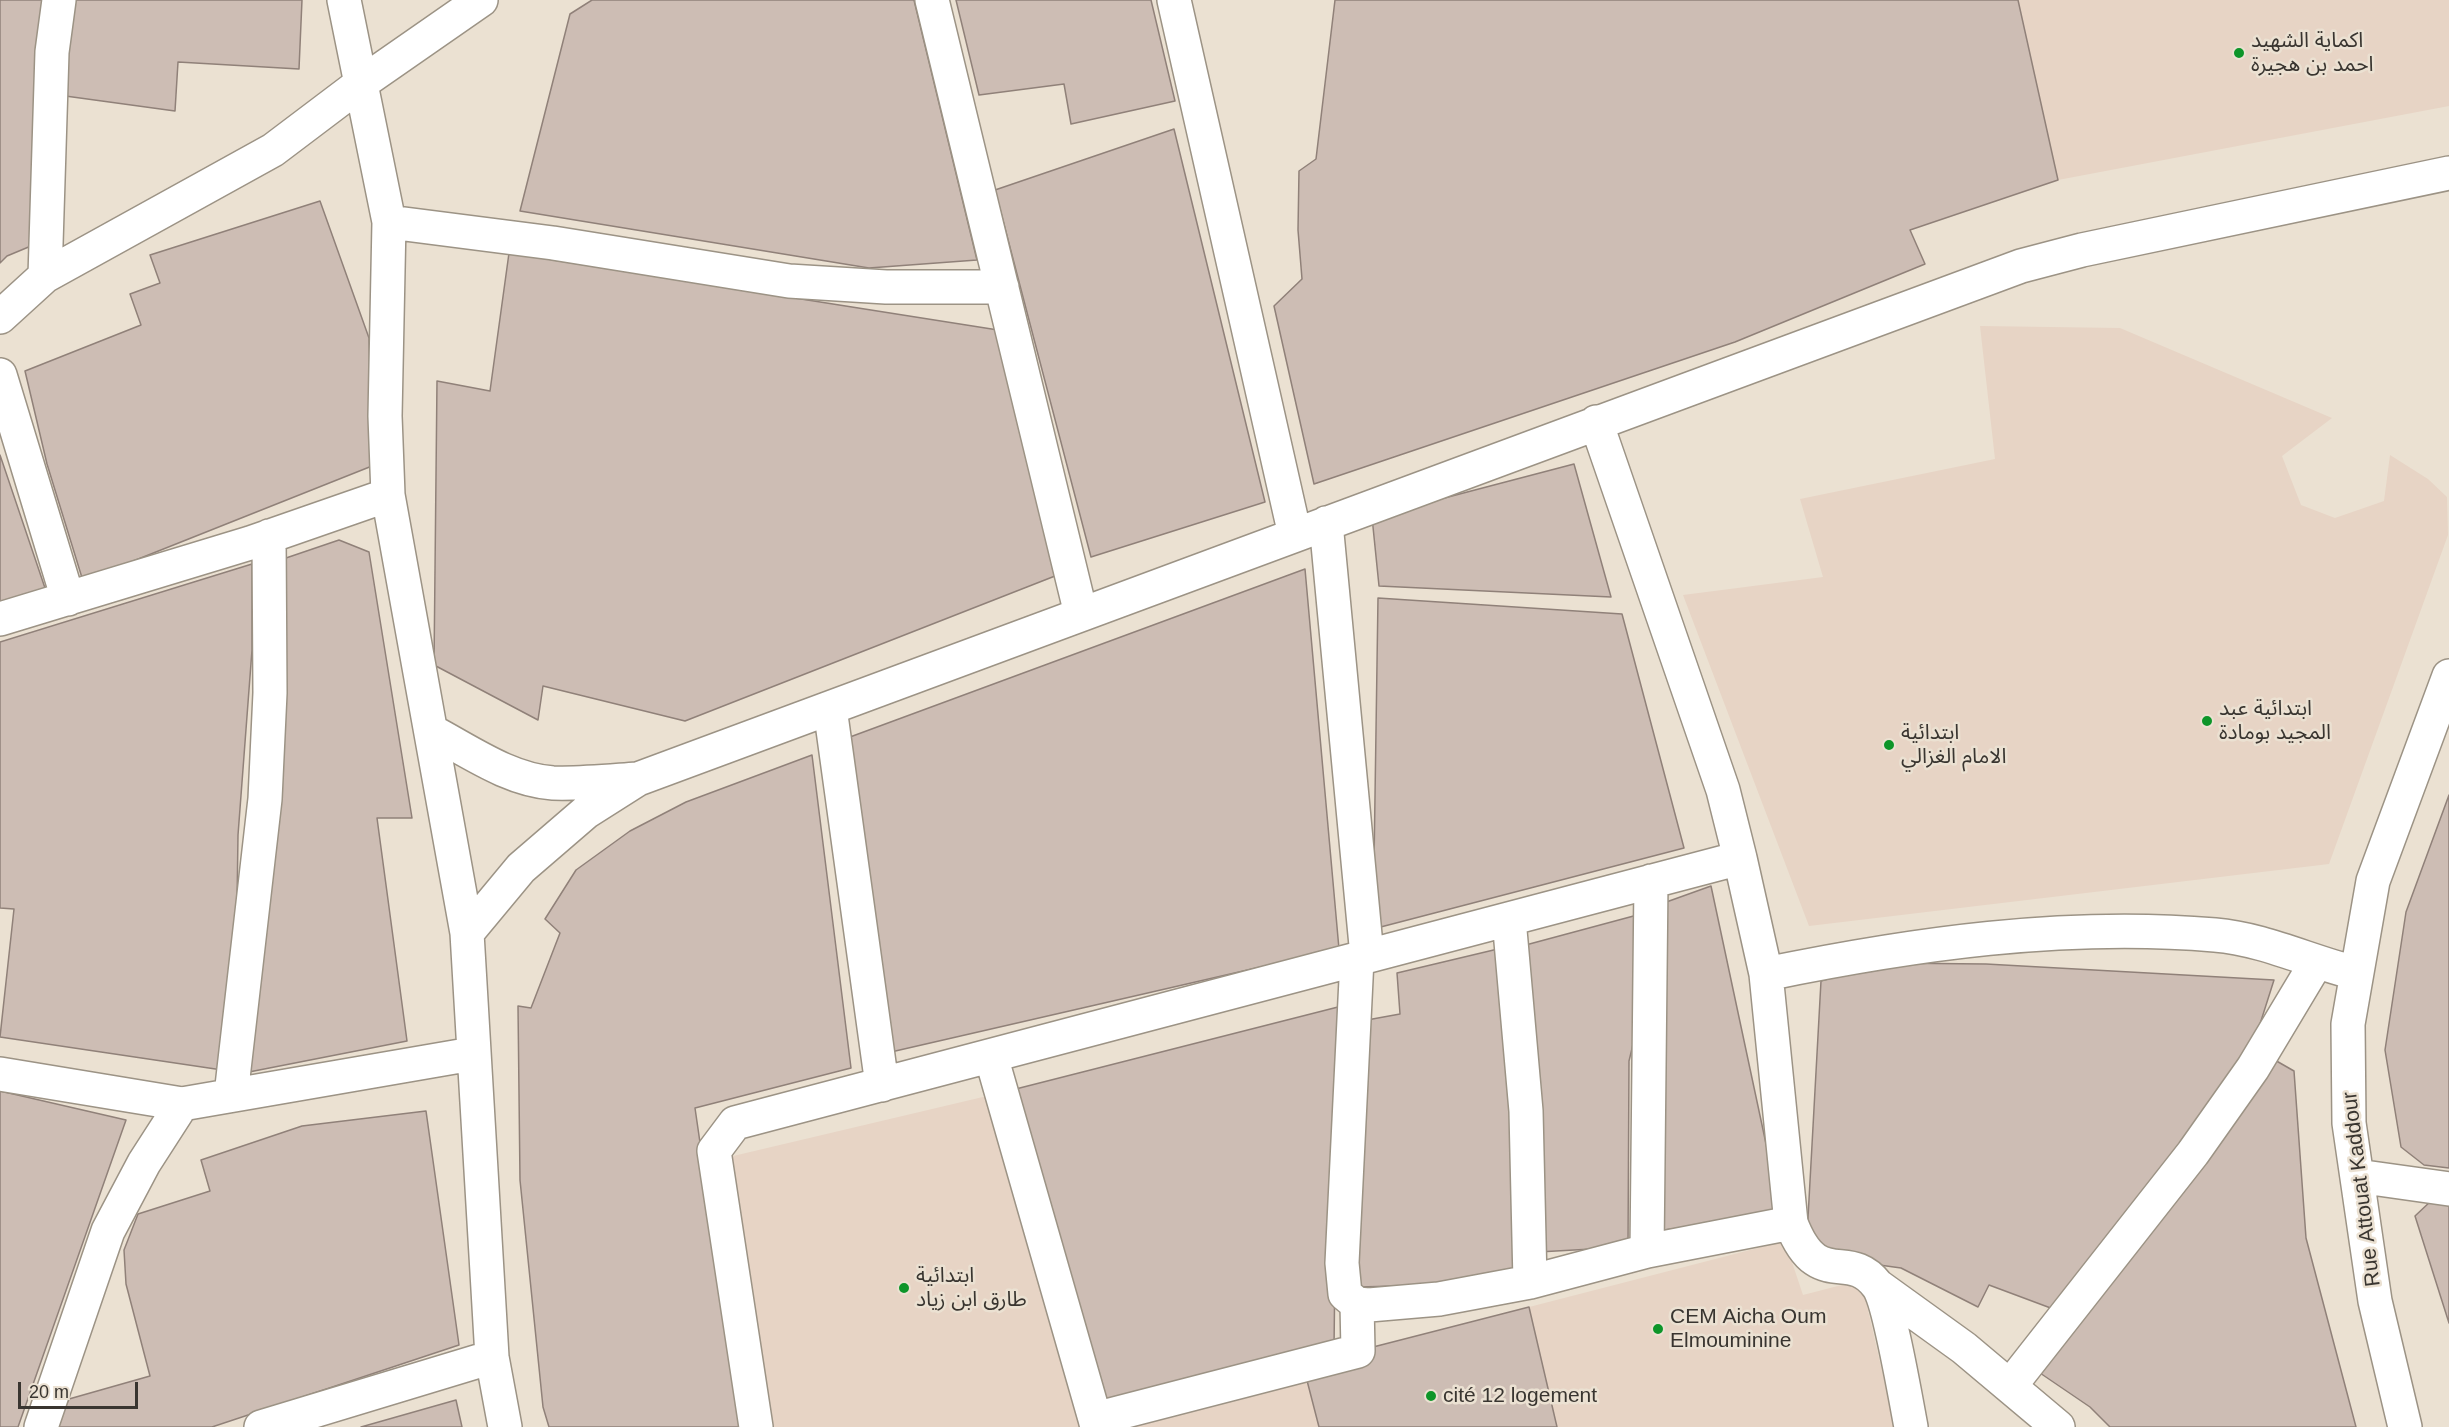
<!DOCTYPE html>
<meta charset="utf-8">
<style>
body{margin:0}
#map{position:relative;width:2449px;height:1427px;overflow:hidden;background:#ebe1d2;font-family:Arial,sans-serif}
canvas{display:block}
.scale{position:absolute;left:18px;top:1382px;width:120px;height:27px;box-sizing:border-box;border:3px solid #393530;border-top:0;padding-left:8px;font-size:18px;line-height:21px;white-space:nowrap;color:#393530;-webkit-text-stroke:4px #ebe1d2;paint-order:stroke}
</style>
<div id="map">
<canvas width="2449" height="1427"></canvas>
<div class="scale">20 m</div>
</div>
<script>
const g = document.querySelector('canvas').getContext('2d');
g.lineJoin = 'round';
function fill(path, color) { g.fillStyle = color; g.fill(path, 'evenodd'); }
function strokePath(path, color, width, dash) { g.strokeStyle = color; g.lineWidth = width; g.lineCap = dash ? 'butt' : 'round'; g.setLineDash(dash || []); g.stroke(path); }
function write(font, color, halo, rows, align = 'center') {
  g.font = font + ' Arial,"Noto Sans Arabic",sans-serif'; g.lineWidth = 5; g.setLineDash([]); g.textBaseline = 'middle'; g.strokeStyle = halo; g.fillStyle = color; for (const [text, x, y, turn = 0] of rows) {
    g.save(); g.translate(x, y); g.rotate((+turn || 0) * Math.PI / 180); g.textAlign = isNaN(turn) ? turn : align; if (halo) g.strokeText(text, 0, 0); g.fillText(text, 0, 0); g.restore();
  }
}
fill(new Path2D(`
 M2018 0H2449V106L2058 180Z
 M1980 326 2120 328 2332 418 2282 456 2301 505 2335 518 2384 501 2390 455 2428 479 2447 497 2448 535 2329 864 1809 926 1683 595 1823 577 1800 499 1995 459Z
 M1004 1092 1095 1419 1785 1241 1803 1295 1861 1280 1895 1427H771L729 1157Z`), '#e7d4c5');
const building = new Path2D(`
 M0 0H50L31 246 7 256 0 263Z
 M70 0H302L299 69 178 62 175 111 58 95Z
 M592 0H914L977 260 869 268 520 211 570 14Z
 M956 0H1151L1175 101 1071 124 1064 84 979 95Z
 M1335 0H2018L2058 180 1910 230 1925 264 1735 342 1314 484 1274 306 1302 279 1298 230 1299 171 1316 159Z
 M1174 129 1265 502 1091 557 995 190Z
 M320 201 369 338 372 466 83 581 47 464 25 371 141 325 130 294 160 283 150 255Z
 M509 253 998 330 1055 576 685 721 543 686 538 720 434 665 437 381 490 391Z
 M0 455 45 588 0 604Z
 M1574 464 1611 597 1379 586 1372 517Z
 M339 540 369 552 412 818H377L407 1041 249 1072 286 558Z
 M252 564V650L238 835 236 972 229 1071 0 1037 14 909 0 908V642Z
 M1305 569 1339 949 891 1052 850 737Z
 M1378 598 1622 614 1684 848 1373 929Z
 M812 755 851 1068 695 1108 726 1322 746 1427H549L543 1407 520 1180 518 1006 531 1008 560 933 545 919 576 870 630 831 686 802Z
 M2449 795V1168L2424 1165 2401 1147 2385 1050 2406 912Z
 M1711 886 1781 1214 1657 1231 1658 905Z
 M1641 914 1642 1007 1629 1061 1628 1247 1538 1252 1522 946Z
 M1502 948 1522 1132 1515 1283 1358 1287 1367 1020 1400 1014 1397 973Z
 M1884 963 1986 964 2274 980 2246 1068 2064 1313 1989 1285 1978 1307 1901 1268 1829 1258 1807 1236 1821 981Z
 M1338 1007 1334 1348 1095 1419 1004 1092Z
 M2273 1059 2294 1071 2306 1238 2356 1427H2110L2090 1407 2040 1373Z
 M0 1091 126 1120 18 1427H0Z
 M426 1111 459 1345 212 1427H56L69 1399 150 1376 126 1284 124 1250 138 1214 210 1191 201 1160 302 1126Z
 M2432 1200 2449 1202V1323L2415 1216Z
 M1529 1307 1557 1427H1319L1303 1365Z
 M456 1400 462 1427H361Z`);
fill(building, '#cdbdb4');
strokePath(building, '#908179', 1.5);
const minor = new Path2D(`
 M344 0 389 222 385 416 388 495 467 933 492 1357 505 1427
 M932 0 1081 614
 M1174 0 1295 535
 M389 222 553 243 789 281 886 287H1002
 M45 276 52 52 59 0
 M0 317 45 276 273 150 363 82 481 0
 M0 375 68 599
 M1596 422 1723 790 1740 858 1766 974 1791 1223C1818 1293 1848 1247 1877 1285 1889 1300 1906 1401 1911 1427
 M1326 523 1367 956
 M0 619 250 543 388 495
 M830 708 882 1085
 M431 731C469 751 509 780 553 783 581 784 609 781 637 779
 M1509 919 1526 1111 1530 1282
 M467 933 521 868 586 812 638 779 2021 266 2082 250 2449 173
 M1357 959 1342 1263 1345 1294 1357 1304 1369 1305 1439 1299 1530 1282 1647 1251 1791 1223
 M1766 974C1912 944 2065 922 2215 935 2263 939 2308 961 2355 973
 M991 1056 1095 1419
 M0 1074 182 1104 472 1054
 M231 1095 265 799 270 693 269 536
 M2357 1176 2449 1189
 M1647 1251 1651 881
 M1878 1286 1964 1348 2058 1427
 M2010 1386 2193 1153 2253 1068 2316 963
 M41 1427 108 1231 144 1163 182 1104
 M261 1427 492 1357
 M756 1427 714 1151 735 1123 1740 858
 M1097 1427 1095 1419 1358 1351 1357 1304
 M2405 1427 2375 1301 2349 1123 2348 1024 2373 881 2449 676`);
strokePath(minor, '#9c9385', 36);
strokePath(minor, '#fff', 33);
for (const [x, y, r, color] of [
 [2239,53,6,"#0d9529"],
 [2207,721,6,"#0d9529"],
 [1889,745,6,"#0d9529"],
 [904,1288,6,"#0d9529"],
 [1658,1329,6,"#0d9529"],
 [1431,1396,6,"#0d9529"]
]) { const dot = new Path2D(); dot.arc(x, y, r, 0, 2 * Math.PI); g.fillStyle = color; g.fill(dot); strokePath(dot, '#ebe1d2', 2); }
write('21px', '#393530', '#ebe1d2', [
 ["اكماية الشهيد",2251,41],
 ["احمد بن هجيرة",2251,65],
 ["ابتدائية عبد",2219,709],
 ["المجيد بومادة",2219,733],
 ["ابتدائية",1901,733],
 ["الامام الغزالي",1901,757],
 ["ابتدائية",916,1276],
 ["طارق ابن زياد",916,1300],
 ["CEM Aicha Oum",1670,1317],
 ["Elmouminine",1670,1341],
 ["cité 12 logement",1443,1396]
], 'left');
write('21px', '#393530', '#ebe1d2', [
 ["Rue Attouat Kaddour",2362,1189,-97]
]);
</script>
